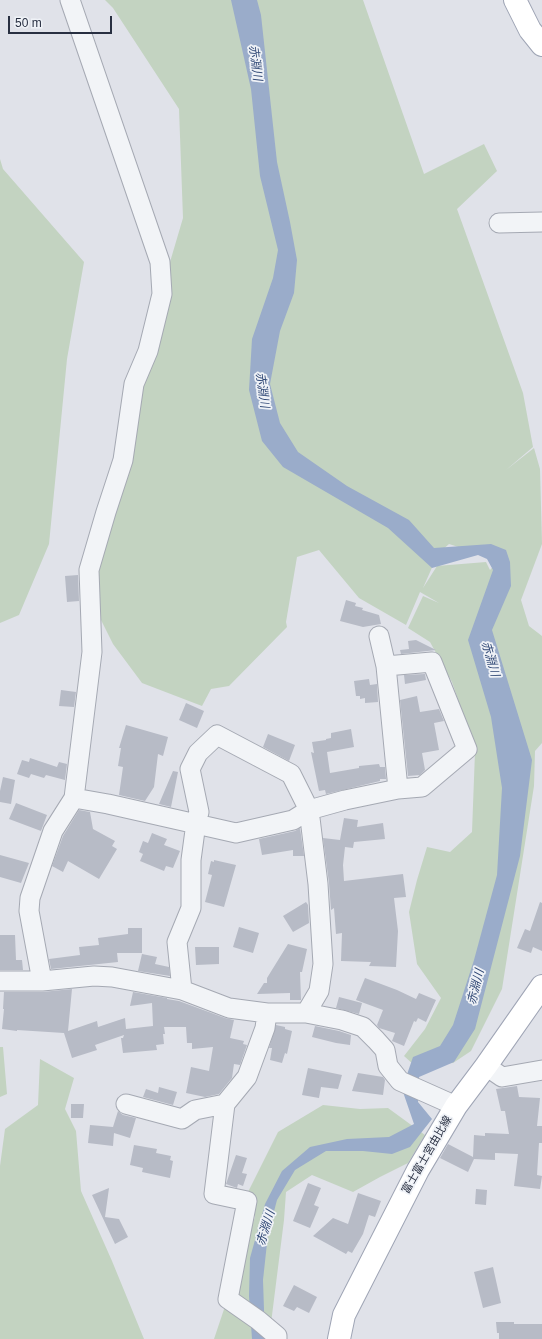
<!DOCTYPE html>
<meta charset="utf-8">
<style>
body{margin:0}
#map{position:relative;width:542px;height:1339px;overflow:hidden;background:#e0e2e9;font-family:Arial,sans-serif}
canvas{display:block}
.scale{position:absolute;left:8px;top:16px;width:104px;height:18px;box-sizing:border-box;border:2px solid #282f41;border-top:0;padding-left:5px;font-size:12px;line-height:14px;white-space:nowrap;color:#282f41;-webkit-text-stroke:3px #eff2f7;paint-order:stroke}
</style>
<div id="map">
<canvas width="542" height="1339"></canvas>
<div class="scale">50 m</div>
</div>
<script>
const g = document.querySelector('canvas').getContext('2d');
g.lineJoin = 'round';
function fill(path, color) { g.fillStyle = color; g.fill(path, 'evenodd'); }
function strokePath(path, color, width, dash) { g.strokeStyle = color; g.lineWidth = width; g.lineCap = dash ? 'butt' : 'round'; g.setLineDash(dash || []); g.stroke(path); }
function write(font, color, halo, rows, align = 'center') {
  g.font = font + ' Arial,"Noto Sans JP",sans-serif'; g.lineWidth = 3.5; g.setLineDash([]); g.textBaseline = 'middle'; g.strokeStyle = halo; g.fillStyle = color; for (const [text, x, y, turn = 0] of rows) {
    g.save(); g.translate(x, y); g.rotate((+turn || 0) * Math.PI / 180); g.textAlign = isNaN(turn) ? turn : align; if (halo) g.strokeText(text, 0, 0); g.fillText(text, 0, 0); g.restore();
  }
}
fill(new Path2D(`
 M105 0H363L424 174 484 144 497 171 457 209 523 393 533 447 506 470 534 448 540 469 542 544 521 600 529 626 542 636V743L535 751 534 786 502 989 471 1051 453 1063 414 1065 404 1056 425 1029 441 998 417 964 409 912 417 880 427 847 450 852 472 832 475 752 470 735 452 682 430 642 408 628 423 596 439 603 420 592 406 625 359 598 319 550 297 557 286 622 287 627 229 686 211 689 202 706 142 683 113 644 95 608 92 559 134 384 183 218 179 109 113 8ZM449 544 499 560 490 570 486 562 437 566 423 588 438 554Z
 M0 159 3 169 84 262 67 359 49 544 19 615 0 623Z
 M0 1047H3L7 1094 0 1097Z
 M40 1059 74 1078 65 1109 76 1131 81 1191 112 1261 144 1339H0V1166L5 1129 38 1105Z
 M323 1105 360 1109 388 1108 425 1135 408 1163 380 1177 353 1192 312 1175 286 1192 284 1220 269 1339H214L255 1217 247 1194 278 1132Z`), '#c3d3c1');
fill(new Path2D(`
 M231 0H257L261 15 277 162 290 222 297 260 294 293 280 331 270 384 280 423 298 452 347 486 409 520 434 548 491 544 506 550 510 562 511 586 492 630 532 760 520 856 475 1029 454 1062 419 1077 418 1102 432 1119 410 1147 392 1154 363 1151H326L295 1170 277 1200 268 1234 263 1280 265 1339H252L249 1296 250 1258 265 1204 282 1171 310 1147 347 1139 389 1137 414 1124 402 1089 413 1057 440 1046 453 1025 474 960 497 875 502 788 491 717 468 640 493 570 487 559 478 555 432 568 388 528 283 467 262 441 249 390 252 339 273 278 278 250 260 176 251 89Z`), '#9aacca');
fill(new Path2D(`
 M78 575 79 601 67 602 65 576Z
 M346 600 356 603 355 606 363 608 362 610 379 615 381 624 363 627 340 621Z
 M416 640 436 650 401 654 400 650 409 649 408 641Z
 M425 674 426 680 405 684 404 675Z
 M369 679 370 685 377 684 378 702 365 703V698L360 699V696H356L354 681Z
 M61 690 76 692 74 707 59 706Z
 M417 696 420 712 439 709 444 721 434 723 439 750 422 753 425 770 420 775 408 776 400 700Z
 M186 703 204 711 197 728 179 720Z
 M126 725 168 737 163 756 158 754 154 787 145 801 119 795 123 767 118 766 121 748H119Z
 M351 729 354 747 327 752 330 773 359 768V766L379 764 380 767H385L386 779H380V781L326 794 325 790 319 791 311 752 314 753 312 742 326 740V739L331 738V733Z
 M268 734 295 745 289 761 263 747Z
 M30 758 57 767 59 762 67 764 65 780 46 775 44 778 31 774 29 778 17 774 22 760 29 762Z
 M173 771 178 772 171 807 159 804Z
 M3 777 15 780 11 804 0 802V791Z
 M16 803 47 815 41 831 9 819Z
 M79 810 90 812 93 829 115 841 112 846 117 849 99 879 68 861 63 872 52 866 63 836Z
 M344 818 358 820 357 827 383 823 385 839 354 842 353 848 345 847 343 865 344 881 403 874 406 897 394 898 398 931 396 967 369 966 371 962 341 961 342 933 336 934 334 908 331 910 329 883 323 838 340 840Z
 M300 828 304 856H293V850L262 855 259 839 295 831Z
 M152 833 167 839 164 845 180 851 173 868 166 866 164 871 140 861 143 854 139 852 143 841 148 843Z
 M0 855 29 863 21 883 0 877Z
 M214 860 236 865 224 907 205 902 212 875 208 874 211 861 214 862Z
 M306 902 308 905 309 923 293 932 283 916Z
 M540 902 542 903V951L533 947 531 953 517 948 525 929 530 931Z
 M239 927 259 933 253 953 233 947Z
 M128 928H142V953H117L118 962 51 969 49 959 80 955 79 947 99 945 98 938 128 934Z
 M0 935H15L16 960H22L23 970H0Z
 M288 944 307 949 302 972H300L301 1000H290V993L257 994 264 983H267V978Z
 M195 947H219V964L196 965Z
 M142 954 157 957 155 964 169 967 170 976 138 971Z
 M365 978 397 990 416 999 419 993 436 1000 426 1022 418 1018 416 1022 414 1021 404 1046 392 1041 395 1033 379 1028 377 1025 383 1010 356 1000Z
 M72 989 68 1031 97 1021 98 1027 125 1018 126 1029 153 1026 152 1003 130 1006 133 992 167 998V999L179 1001 225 1018 234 1020 230 1038 244 1041 243 1044 247 1045 240 1065 234 1064 232 1078 219 1094 205 1097 186 1093 191 1067 209 1071 213 1047 192 1049V1043H187L186 1027H164L165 1034H163L164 1044 156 1045 157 1050 123 1053 121 1038H123L124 1035 95 1045 97 1050 72 1058 64 1033 17 1030V1031L2 1029 4 1009H3L4 992H42Z
 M339 997 362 1003 359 1014 336 1008Z
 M276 1025 285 1027V1029L292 1031 287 1054 285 1053 282 1063 270 1060 272 1048H269Z
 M315 1026 339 1031 351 1035 350 1045 336 1043 312 1037Z
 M308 1068 342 1075 338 1089 321 1087 319 1098 302 1095Z
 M358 1073 383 1077 385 1080 383 1095 352 1091Z
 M517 1086 519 1097 540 1098 537 1126H542V1143H539L537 1175 542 1176 540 1189 514 1186 518 1154 495 1153V1160L474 1159 468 1172 440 1158 448 1144 473 1157 474 1135 485 1136V1133L509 1134 505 1111H501L496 1089Z
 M159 1087 177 1092 173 1105 143 1097 146 1089 158 1093Z
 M71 1104H84L83 1118H71Z
 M118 1111 123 1115 136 1118 130 1138 114 1133 113 1146 88 1143 90 1125 113 1127Z
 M134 1145 157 1149 156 1153 171 1156 170 1160 173 1161 170 1178 142 1172 143 1168 130 1165Z
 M236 1155 247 1158 242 1173 247 1174 243 1186 238 1184 237 1188 226 1184Z
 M308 1183 321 1188 314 1205 319 1207 310 1228 293 1221Z
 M109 1188 105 1217 119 1219 128 1237 115 1244 92 1195Z
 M476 1189 487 1190 486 1205 475 1204Z
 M358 1193 381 1201 375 1217 369 1215 363 1234 352 1253 348 1251 346 1254 313 1236 333 1218 348 1224Z
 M493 1267 501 1303 483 1308 474 1272Z
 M294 1285 317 1297 309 1313 297 1307 294 1311 283 1306Z
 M496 1322H514V1324H542V1339H499V1333H497Z`), '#b7bbc6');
const minor = new Path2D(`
 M499 223 542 222
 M379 636 386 666 398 789
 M74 798 108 804 236 833 293 820 309 810 345 800 398 789 422 787 467 749 432 662 386 666
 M0 981H42L94 976 112 977 182 990 229 1008 267 1013H306L342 1020 363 1027 376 1040 385 1050 388 1066 400 1081 456 1106
 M42 981 29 911 30 898 53 831 74 798 92 652 89 570 106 512 123 460 134 384 148 351 162 294 160 262 70 0
 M182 990 177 942 191 908V860L196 823 199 812 190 769 198 753 217 735 291 774 309 810 318 884 323 964 319 991 306 1013
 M486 1066 502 1077 542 1070
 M126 1104 182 1119 195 1110 225 1104 247 1077 265 1028 267 1013
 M225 1104 214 1194 247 1201 228 1299 258 1320 277 1336V1339`);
const major = new Path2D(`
 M515 0 530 30 542 45
 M339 1339 344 1315 418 1170 456 1106 486 1066 542 986`);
strokePath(minor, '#a5a9b3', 21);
strokePath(major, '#9fa5b5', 24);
strokePath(minor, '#f2f4f7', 19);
strokePath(major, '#fff', 22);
write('11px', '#282f41', '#eff2f7', [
 ["富士富士宮由比線",427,1155,-60]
]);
write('italic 12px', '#314976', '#eff2f7', [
 ["赤淵川",255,63,83],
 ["赤淵川",262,390,82],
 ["赤淵川",490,659,74],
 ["赤淵川",476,987,-76],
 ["赤淵川",266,1228,-73]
]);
</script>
